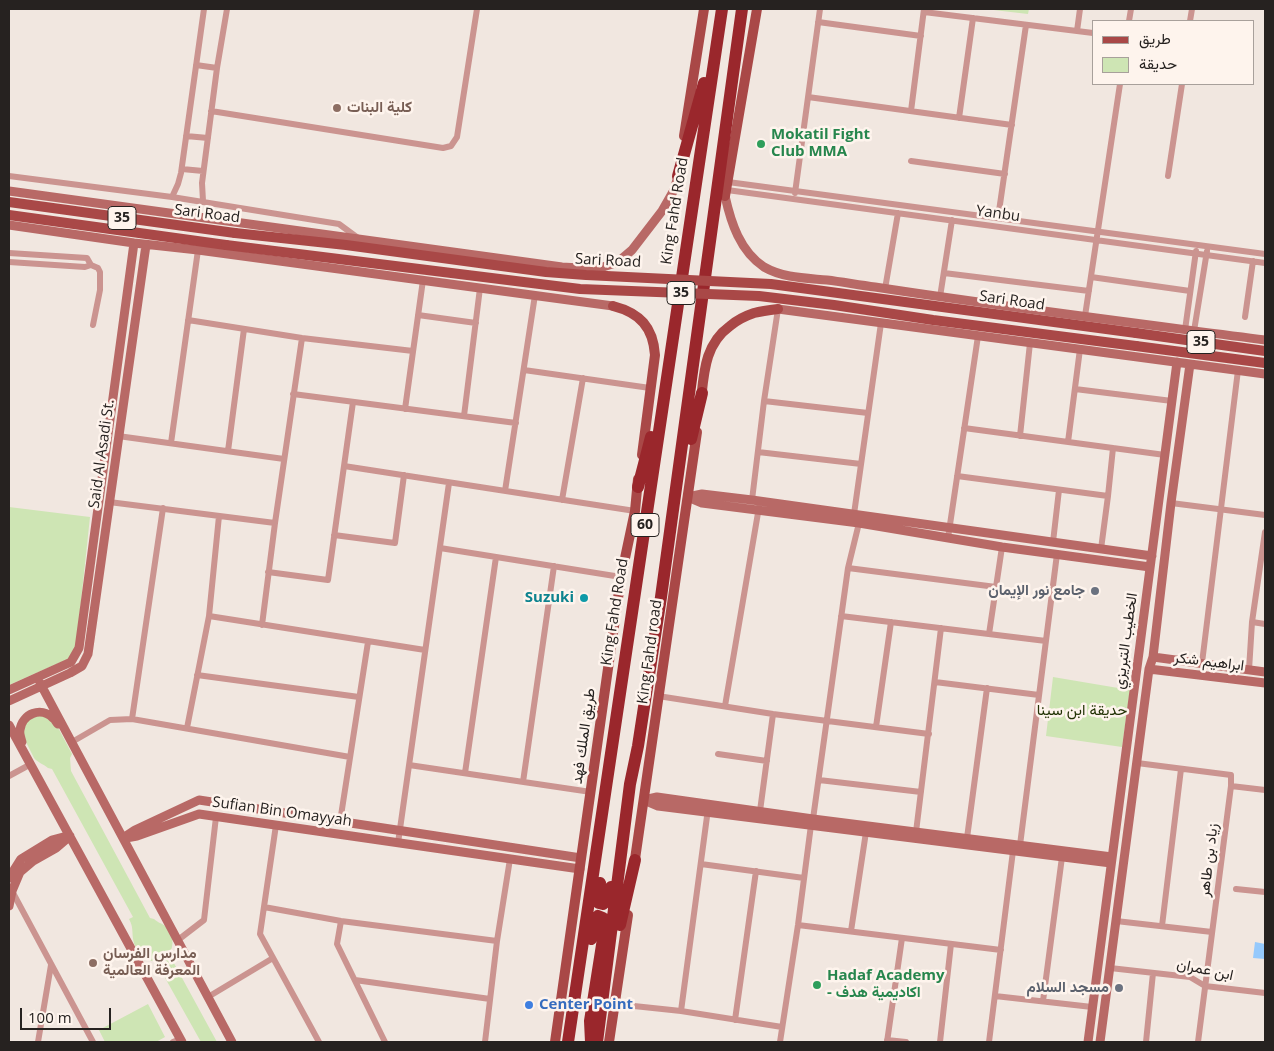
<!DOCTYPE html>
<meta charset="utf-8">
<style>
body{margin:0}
#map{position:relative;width:1274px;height:1051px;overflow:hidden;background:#f1e7e0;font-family:"Open Sans",Vazirmatn,sans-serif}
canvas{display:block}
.frame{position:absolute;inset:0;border:10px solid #262220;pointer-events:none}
.legend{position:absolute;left:1092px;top:20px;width:162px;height:65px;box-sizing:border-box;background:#fef4ed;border:1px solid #a8a09b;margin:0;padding:6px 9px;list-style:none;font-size:15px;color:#262220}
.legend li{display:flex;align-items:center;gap:10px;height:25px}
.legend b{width:25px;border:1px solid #a8a09b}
.scale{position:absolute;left:20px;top:1008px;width:91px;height:22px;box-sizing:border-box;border:2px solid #262220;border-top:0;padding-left:6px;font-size:15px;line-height:18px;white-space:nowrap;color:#262220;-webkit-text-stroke:4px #fef4ed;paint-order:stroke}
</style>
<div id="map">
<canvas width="1274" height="1051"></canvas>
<div class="frame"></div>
<ul class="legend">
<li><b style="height:6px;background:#a94847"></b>طريق</li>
<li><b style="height:14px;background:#cee5b4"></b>حديقة</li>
</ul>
<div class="scale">100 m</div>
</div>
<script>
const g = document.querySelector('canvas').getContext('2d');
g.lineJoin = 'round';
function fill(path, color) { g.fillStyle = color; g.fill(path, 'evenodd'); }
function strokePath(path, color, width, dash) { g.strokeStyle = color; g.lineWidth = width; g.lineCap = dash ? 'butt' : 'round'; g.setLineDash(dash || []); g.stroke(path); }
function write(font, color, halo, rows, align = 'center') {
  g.font = font + ' "Open Sans",Vazirmatn,sans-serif'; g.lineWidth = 5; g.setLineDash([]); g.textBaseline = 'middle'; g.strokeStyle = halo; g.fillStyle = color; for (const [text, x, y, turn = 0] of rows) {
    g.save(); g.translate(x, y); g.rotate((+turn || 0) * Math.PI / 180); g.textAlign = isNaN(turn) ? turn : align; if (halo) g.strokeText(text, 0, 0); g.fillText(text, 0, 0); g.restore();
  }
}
fill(new Path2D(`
 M985 9H1029L1028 14Z
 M9 507 90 517 76 648 68 659 9 685Z
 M1053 677 1130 690 1122 747 1046 736Z
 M37 714 53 718 72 754 70 758 71 771 150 918 154 919C158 923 162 923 165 926 173 934 175 945 169 954L217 1042H201L155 960 151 961C148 954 140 954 136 948 130 936 135 929 129 919L133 917 52 769 48 768C44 764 38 763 34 758L23 736 27 719Z
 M148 1004 165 1037 156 1042H105L99 1030Z`), '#cee5b4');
fill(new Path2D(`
 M1255 942 1265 944V959L1253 958Z`), '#95c9fc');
strokePath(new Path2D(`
 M924 12 1093 33
 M1129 21 1131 9
 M1190 21 1192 9
 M818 22 921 36
 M1077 31 1080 9
 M196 65 217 68
 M808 97 1012 125
 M211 111 443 148 451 146 457 137 477 9
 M911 111 924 9
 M959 118 973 18
 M186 136 208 138
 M911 161 1005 174
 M182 169 203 171
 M9 176 172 197 339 224 358 238
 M1168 176 1182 84
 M728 182 1265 254
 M727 190 1265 263
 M795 193 820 9
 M172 197 178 184 181 173 204 9
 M203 201 202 183 217 68 227 9
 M998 218 1026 25
 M9 253 87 258 91 265 98 268 100 272V290L93 325
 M9 262 85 267 91 265
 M944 273 1089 291
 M1091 277 1190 291
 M885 289 898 213
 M940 297 952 220
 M418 315 476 323
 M1085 316 1120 84
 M1245 317 1253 261
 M188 320 302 338 413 351
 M1185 330 1196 251
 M1194 331 1207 251
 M524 370 650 388
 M1075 389 1172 401
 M293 394 516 423
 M764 401 868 413
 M405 409 423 280
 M464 416 480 288
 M964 428 1165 455
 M118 436 284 459
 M1020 436 1030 343
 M1068 442 1080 349
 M171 443 198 250
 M228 451 244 329
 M758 452 861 464
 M344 466 635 511
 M957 476 1108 496
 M505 491 535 295
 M562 500 583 378
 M752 500 764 401 778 309
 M109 502 275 523
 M1171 503 1265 515
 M854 514 881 323
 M334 535 395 543 404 475
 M948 538 978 336
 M1053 542 1059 490
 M440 548 621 577
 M1101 549 1108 496 1113 448
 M848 568 996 587
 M268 572 328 580 353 402
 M209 616 425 650
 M841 616 1046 641
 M1252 622 1265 624
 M262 625 275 523 302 338
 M989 634 1002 547
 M1202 663 1238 370
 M1249 670 1252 622 1265 532
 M197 675 359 697
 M935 682 1039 695
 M658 696 773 714 929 734
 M725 706 759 507
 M132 719 163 508
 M876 727 891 622
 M187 728 209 616 219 516
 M72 742 110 720 132 719 350 757
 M718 754 767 761
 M1137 763 1231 775V786L1198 1042
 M409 765 591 792
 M465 773 496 557
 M9 776 31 764
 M819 780 921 792
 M523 782 554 566
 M1231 786 1265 790
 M760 811 773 714
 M813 819 848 568 859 523
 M340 822 368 642
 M276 825 260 934 319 1042
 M916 832 941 628
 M967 838 987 688
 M398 843 449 483
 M1020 845 1057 554
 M701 864 804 878
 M1236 889 1265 892
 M12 891 93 1042
 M264 907 341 921 497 941
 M341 921 337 944 385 1042
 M1116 921 1212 932
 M798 925 1001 950
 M1162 926 1181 769
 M851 931 866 832
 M178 940 204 920 216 817
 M1110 968 1190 977 1205 986 1265 993
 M355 980 490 999
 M995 996 1092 1007
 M208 997 273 958
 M1043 1001 1062 857
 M615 1004 681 1011 782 1027
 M681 1011 708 809
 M735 1020 756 871
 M887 1040 906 1042
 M38 1042 51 965
 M173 1042 180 1039
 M485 1042 497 941 510 859
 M780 1042 798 925 811 825
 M887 1042 902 938
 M940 1042 951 944
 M989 1042 1013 851
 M1146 1042 1153 973`), '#cb9490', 6);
strokePath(new Path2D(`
 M9 191 562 267 597 269 618 262 632 250 662 211 674 190 678 176
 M725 196C731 223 740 251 764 267 783 278 806 278 827 280 843 282 859 285 875 287 1005 307 1135 323 1265 340
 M9 225 134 243 198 250 613 306
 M778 309 1265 374
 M688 497 702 494 752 500 1152 556
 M688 497 702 503 859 523 1002 547 1150 567
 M1153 657 1265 672
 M1149 669 1265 683
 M40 683 232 1042
 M9 690 71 662 79 648 134 243
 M9 701 70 673 82 666 88 654 146 245
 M9 725 182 1042
 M22 742C21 738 19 734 20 730 22 714 41 706 53 718 55 719 56 722 58 724
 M644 800 658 806 1111 863
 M644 800 657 797 813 819 1112 857
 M123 838 135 830 199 800 581 858
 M126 838 137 836 199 814 580 869
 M9 878 21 859 52 840 67 836
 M9 906 12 891 20 872 33 861 56 848 70 836
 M1088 1042 1177 362
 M1100 1042 1149 669 1153 657 1171 503 1190 364`), '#b86966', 9);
strokePath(new Path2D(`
 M684 136 704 9
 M725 196 757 9
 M9 202 235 233
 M9 215 226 245
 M613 306C640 313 653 327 655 355L642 455
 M1136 333 1265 351
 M1136 346 1265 363
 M701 400C704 372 705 344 730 326 737 320 745 316 754 313 762 311 770 310 778 309
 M634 866 697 432
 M555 1042 621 577 635 511 638 479
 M609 1042 628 915`), '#a94847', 10);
strokePath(new Path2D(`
 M678 176 704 83
 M691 439 702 393
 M638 487 651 437
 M600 883 598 897 599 903 603 904 607 901 611 887
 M620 925 635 860
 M591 939 596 919 598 916 603 918 605 926 590 1021 591 1042
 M568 1042 722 9
 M597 1042 630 784 638 746 661 597 742 9`), '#9a272c', 12);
strokePath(new Path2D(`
 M235 233 346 245 546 272 586 275 771 284 1136 333
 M226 245 580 289 759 296 834 305 933 320 1136 346`), '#a94847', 10);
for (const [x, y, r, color] of [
 [337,108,5,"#8d6e63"],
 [761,144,5,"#2e9e5b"],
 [1095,591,5,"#6b7280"],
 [584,598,5,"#0f9aa8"],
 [93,963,5,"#8d6e63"],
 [817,985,5,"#2e9e5b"],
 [1119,988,5,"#6b7280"],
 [529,1005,5,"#3f7fe0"]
]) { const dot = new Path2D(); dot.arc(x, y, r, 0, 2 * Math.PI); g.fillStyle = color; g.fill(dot); strokePath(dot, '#fef4ed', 2); }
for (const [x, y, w] of [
 [122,218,28],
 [681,293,28],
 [1201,342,28],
 [645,525,28]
]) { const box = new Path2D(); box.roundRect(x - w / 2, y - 11.5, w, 23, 4); g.fillStyle = '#fef4ed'; g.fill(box); strokePath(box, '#262220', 1); }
write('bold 14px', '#262220', null, [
 ["35",122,218],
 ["35",681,293],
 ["35",1201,342],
 ["60",645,525]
]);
write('bold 15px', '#785e54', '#fef4ed', [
 ["كلية البنات",347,108],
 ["مدارس الفرسان",103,954],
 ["المعرفة العالمية",103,971]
], 'left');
write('bold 15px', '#27864d', '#fef4ed', [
 ["Mokatil Fight",771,135],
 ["Club MMA",771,152],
 ["Hadaf Academy",827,976],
 ["- اكاديمية هدف",827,993]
], 'left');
write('15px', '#262220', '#fef4ed', [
 ["King Fahd Road",675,211,-81],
 ["Sari Road",207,214,7],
 ["Yanbu",998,214,8],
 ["Sari Road",608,261,3],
 ["Sari Road",1012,301,8],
 ["Said Al Asadi St.",102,454,-82],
 ["King Fahd Road",615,612,-81],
 ["الخطيب التبريزي",1126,641,-82],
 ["King Fahd road",650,652,-82],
 ["ابراهيم شكر",1209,662,7],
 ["طريق الملك فهد",584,736,-82],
 ["Sufian Bin Omayyah",282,812,8],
 ["زياد بن طاهر",1209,860,-83],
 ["ابن عمران",1205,970,12]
]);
write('bold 15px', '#5b616d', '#fef4ed', [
 ["جامع نور الإيمان",1085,591],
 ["مسجد السلام",1109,988]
], 'right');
write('bold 15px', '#0d838f', '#fef4ed', [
 ["Suzuki",574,598]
], 'right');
write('15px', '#213204', '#fef4ed', [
 ["حديقة ابن سينا",1082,711]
]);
write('bold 15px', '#366cbe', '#fef4ed', [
 ["Center Point",539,1005]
], 'left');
</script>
